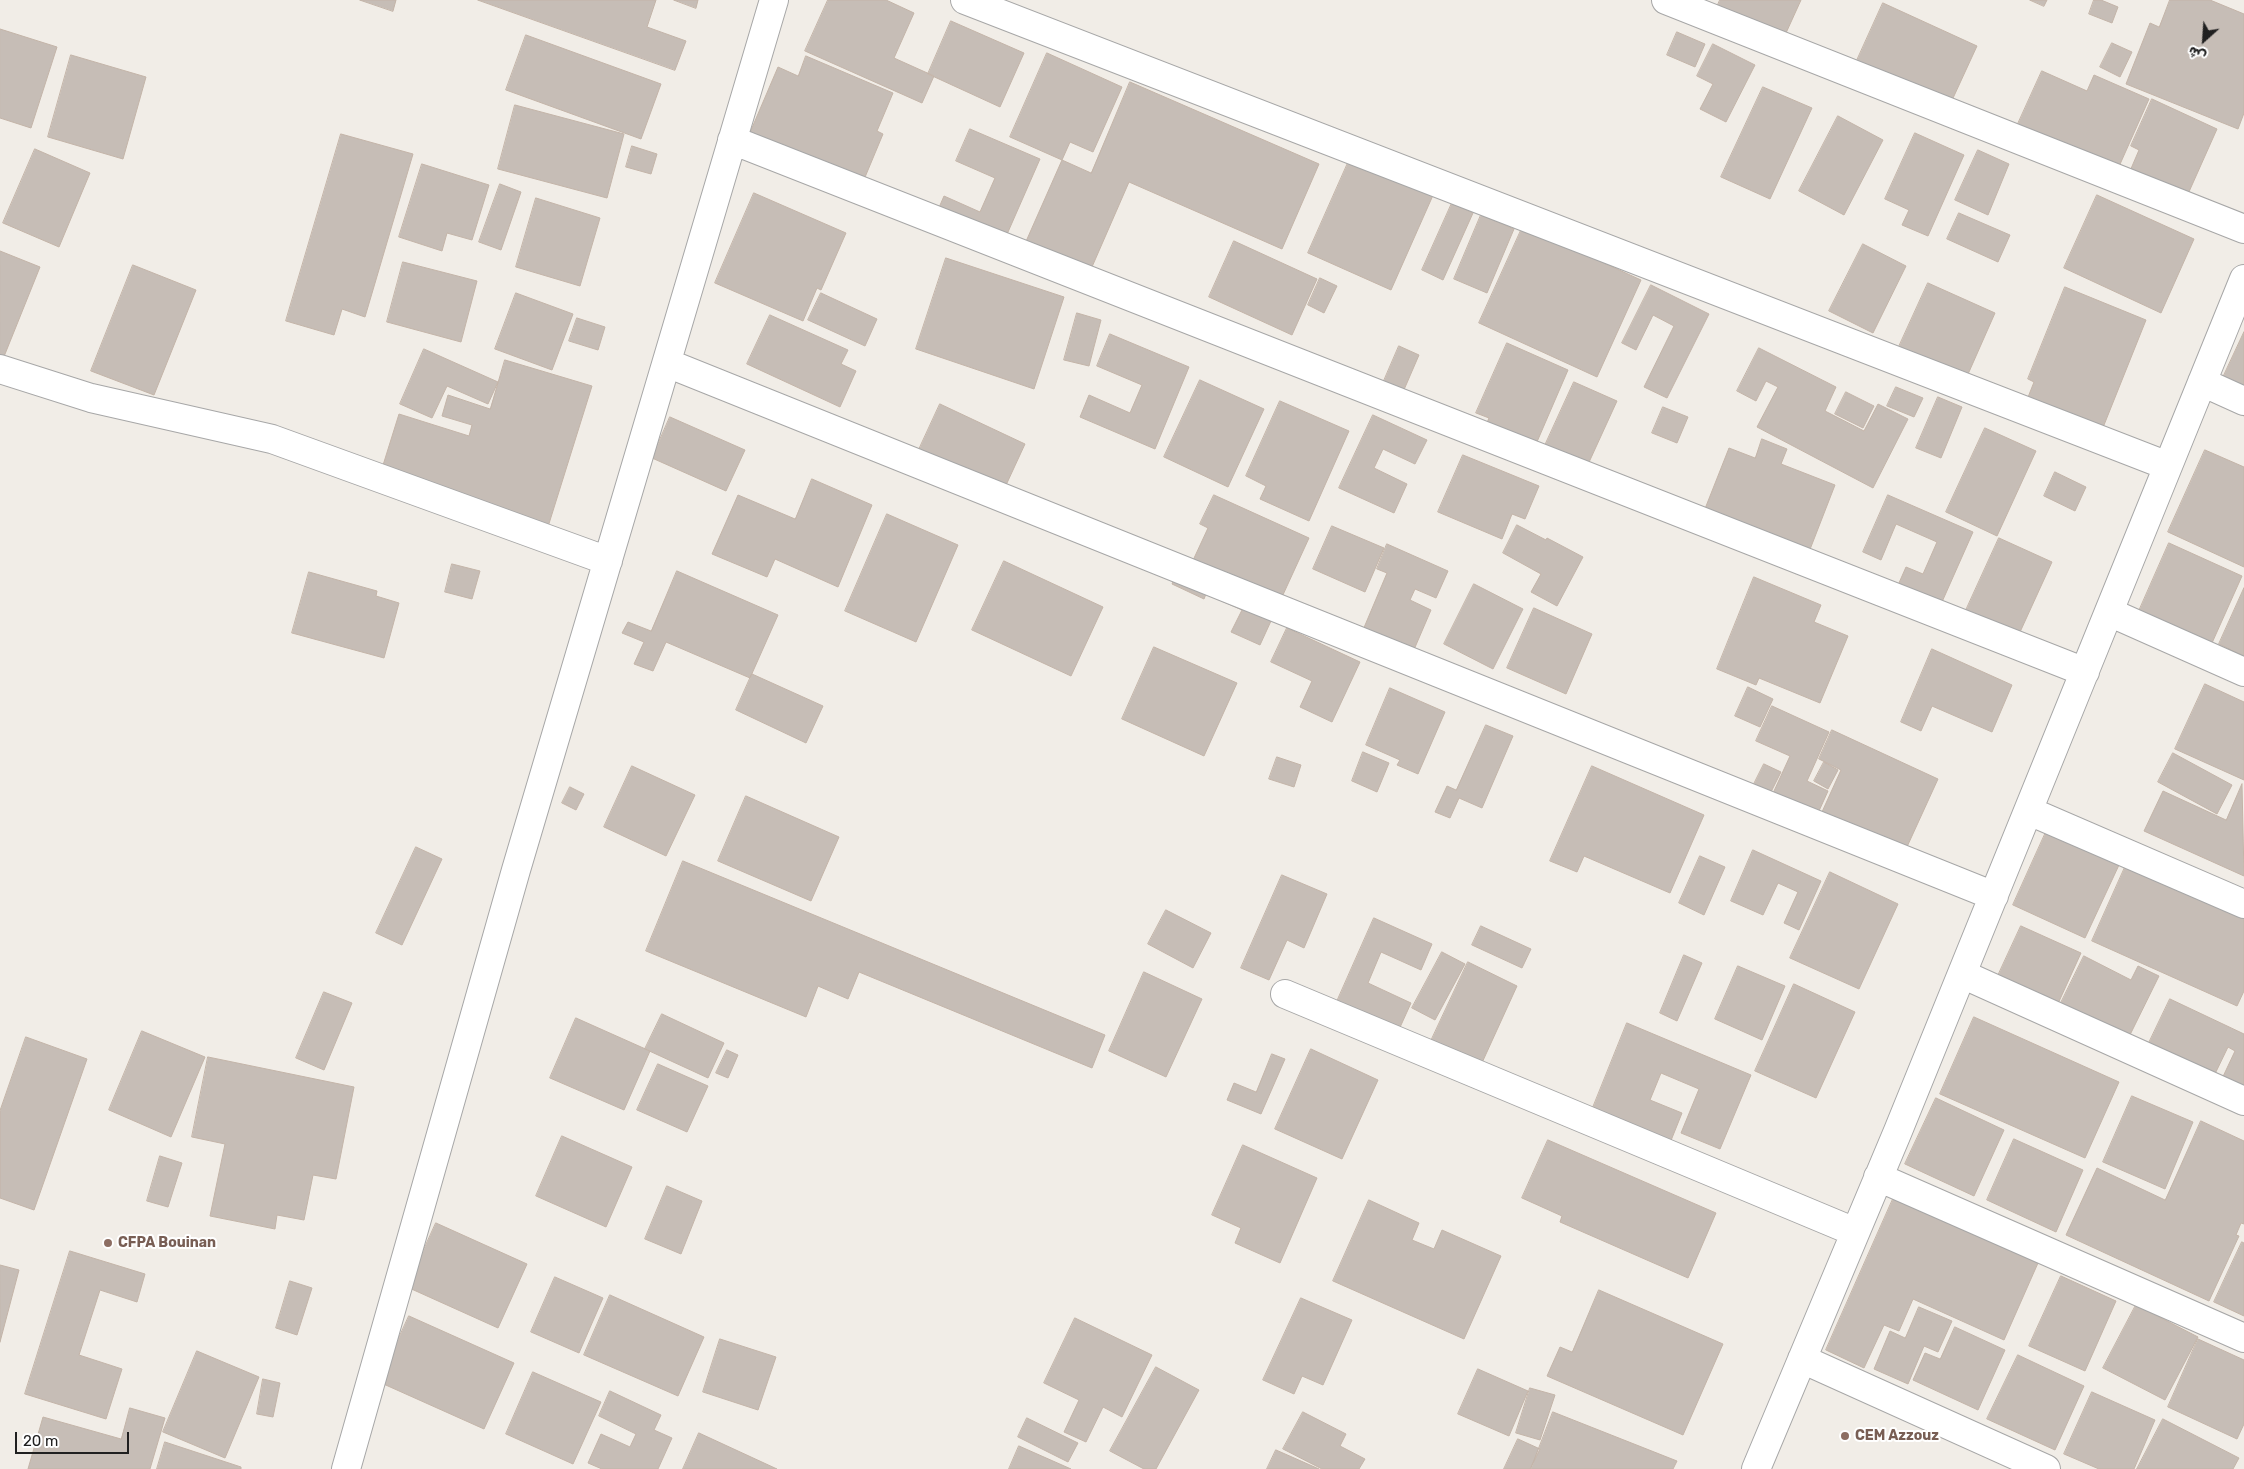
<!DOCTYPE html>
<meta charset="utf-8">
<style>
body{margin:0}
#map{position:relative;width:2244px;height:1469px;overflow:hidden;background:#f1ede7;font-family:Rubik,Cairo,sans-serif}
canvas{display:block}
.north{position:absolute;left:2179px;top:15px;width:50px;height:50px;-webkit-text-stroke:4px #fff;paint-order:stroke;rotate:206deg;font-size:14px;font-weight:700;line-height:20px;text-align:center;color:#202020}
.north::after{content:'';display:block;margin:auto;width:18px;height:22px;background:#202020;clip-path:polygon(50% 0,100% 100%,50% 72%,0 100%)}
.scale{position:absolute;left:15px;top:1432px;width:114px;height:22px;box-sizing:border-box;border:2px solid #202020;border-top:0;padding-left:6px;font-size:15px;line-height:18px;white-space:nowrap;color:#202020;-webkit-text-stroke:4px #fff;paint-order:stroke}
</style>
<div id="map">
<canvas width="2244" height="1469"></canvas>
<div class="north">ش</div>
<div class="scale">20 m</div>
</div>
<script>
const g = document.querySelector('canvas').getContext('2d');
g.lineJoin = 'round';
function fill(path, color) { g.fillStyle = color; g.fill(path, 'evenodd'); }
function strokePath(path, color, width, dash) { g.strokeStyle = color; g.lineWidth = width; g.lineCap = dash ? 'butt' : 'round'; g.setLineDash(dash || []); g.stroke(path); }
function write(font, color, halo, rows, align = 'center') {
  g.font = font + ' Rubik,sans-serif'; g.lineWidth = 4; g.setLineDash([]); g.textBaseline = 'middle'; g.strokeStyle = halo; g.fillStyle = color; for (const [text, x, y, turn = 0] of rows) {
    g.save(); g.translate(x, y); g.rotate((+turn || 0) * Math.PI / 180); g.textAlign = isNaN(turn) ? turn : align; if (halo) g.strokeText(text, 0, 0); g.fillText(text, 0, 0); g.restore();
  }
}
const building = new Path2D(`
 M360 0H396L393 11Z
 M478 0H656L647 27 686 41 675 70Z
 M674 0H698L696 8Z
 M828 0H886L914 13 894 58 934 76 922 103 805 51Z
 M1720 0H1801L1781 44 1714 14Z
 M2030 0H2047L2044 6Z
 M2094 0H2101L2118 7 2112 23 2089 14Z
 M2170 0H2210L2244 14V113L2238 129 2126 84 2150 23 2159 27Z
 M1883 3 1977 46 1948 109 1854 67Z
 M951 21 1024 53 1000 107 928 74Z
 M0 29 57 47 31 128 0 118Z
 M1677 32 1705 44 1695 67 1667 55Z
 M526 35 661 84 641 139 506 90Z
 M2112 43 2132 52 2120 77 2100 67Z
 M1713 44 1755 65 1726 122 1700 109 1713 84 1697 76Z
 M1047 53 1122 87 1093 152 1070 142 1062 160 1010 137Z
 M71 55 146 77 123 159 48 137Z
 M806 56 893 93 877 131 883 134 863 182 838 172 829 193 740 156 778 67 798 76Z
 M2042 71 2087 91 2094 75 2149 99 2117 171 2017 126Z
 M1130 82 1319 164 1282 249 1129 182 1085 283 1020 255 1062 160 1091 173Z
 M1763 87 1812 108 1770 199 1721 177Z
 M2152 99 2217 129 2184 203 2127 178 2139 150 2131 146Z
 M515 105 624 134 607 198 498 169Z
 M1838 116 1883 140 1844 215 1799 191Z
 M970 129 1040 159 1001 248 934 219 944 196 980 212 995 178 956 161Z
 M1915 133 1964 155 1928 236 1902 225 1909 210 1885 199Z
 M341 134 413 154 365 317 342 309 334 335 286 321Z
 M632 146 657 154 651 174 626 167Z
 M1355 147 1438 184 1391 290 1308 253Z
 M35 149 90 173 59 247 3 223Z
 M1978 150 2009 164 1988 215 1955 200Z
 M422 164 489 185 472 240 447 233 442 251 399 237Z
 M500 184 521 192 501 250 479 242Z
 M754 193 846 233 821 290 817 288 803 321 715 283Z
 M2097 195 2194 239 2161 313 2064 268Z
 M536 198 600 218 580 286 516 267Z
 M1452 203 1473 213 1443 280 1422 270Z
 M1959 213 2010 235 1998 262 1947 239Z
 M1481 215 1514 229 1487 293 1454 279Z
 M1523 226 1641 280 1597 377 1479 323Z
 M1234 241 1317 279 1292 335 1209 297Z
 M1863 244 1906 266 1873 333 1829 311Z
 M0 251 40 267 1 364H0Z
 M946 258 1064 297 1034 389 916 349Z
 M403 262 477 281 461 342 387 322Z
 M133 265 196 290 154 395 91 371Z
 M1320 278 1337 286 1324 313 1308 305Z
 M1928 283 1995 313 1965 381 1897 351Z
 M1651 285 1709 314 1667 398 1644 387 1674 326 1653 315 1636 350 1622 343Z
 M2065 287 2146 320 2098 440 2023 410 2034 382 2028 379Z
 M516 293 573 314 552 370 495 349Z
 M821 293 877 319 865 346 808 320Z
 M1077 313 1101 320 1089 366 1064 360Z
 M770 315 848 350 841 364 856 371 840 407 747 364Z
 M577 318 605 327 598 350 569 341Z
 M2244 332V416L2212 401Z
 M1110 334 1189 367 1155 449 1080 417 1089 395 1130 413 1142 385 1097 366Z
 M1507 343 1568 370 1527 465 1478 443 1489 418 1476 413Z
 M1399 346 1419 355 1400 399 1380 390Z
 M1759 348 1836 387 1825 411 1864 431 1878 404 1908 419 1873 488 1757 427 1778 387 1766 381 1756 401 1737 391Z
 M424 349 498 382 488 404 447 386 432 418 400 404Z
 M505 360 592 386 547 530 379 478 399 414 469 436 472 425 442 416 448 395 490 409Z
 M1200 380 1264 409 1228 487 1164 457Z
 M1574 382 1617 401 1585 471 1542 452Z
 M1896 387 1923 398 1914 417 1887 406Z
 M1846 392 1874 406 1863 428 1835 414Z
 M1938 397 1962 407 1941 458 1916 448Z
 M1280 401 1349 431 1309 521 1260 499 1266 486 1246 476Z
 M940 404 1025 444 995 509 910 469Z
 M1663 407 1688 417 1677 443 1652 433Z
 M1373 415 1427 440 1415 464 1383 449 1374 468 1407 484 1394 513 1339 488Z
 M670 417 745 450 726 491 652 458Z
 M1985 428 2036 451 1997 536 1946 512Z
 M1762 439 1787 449 1781 464 1835 485 1802 570 1697 529 1729 448 1755 458Z
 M2205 450 2244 467V567L2168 532Z
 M1463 455 1539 486 1525 519 1512 514 1502 539 1438 512Z
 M2055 472 2086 487 2075 511 2044 496Z
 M812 479 872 505 838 587 775 559 767 577 712 554 738 495 795 519Z
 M1214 495 1309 538 1260 645 1231 632 1242 610 1206 594 1204 599 1172 584 1180 565 1189 569 1208 528 1200 524Z
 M1888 495 1973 532 1934 620 1891 601 1906 567 1923 574 1937 542 1896 524 1881 560 1863 552Z
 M887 514 958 545 916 642 845 611Z
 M1517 525 1546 540 1547 538 1583 557 1557 606 1531 592 1541 574 1503 553Z
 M1332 526 1384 548 1365 592 1313 569Z
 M1999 538 2052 562 2010 654 1957 630Z
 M2169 543 2242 576 2212 643 2139 611Z
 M1387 544 1448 571 1436 598 1415 589 1410 600 1431 610 1413 652 1363 630 1387 573 1377 569Z
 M1004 561 1103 607 1071 676 972 630Z
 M452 564 480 571 472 599 445 592Z
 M677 571 778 615 750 678 666 642 653 671 634 664 644 642 622 633 628 622 651 631Z
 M309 572 377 591 376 596 399 603 384 658 292 633Z
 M1754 577 1821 605 1814 622 1848 636 1820 703 1759 678 1756 685 1717 669Z
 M1474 584 1523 609 1493 669 1444 644Z
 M2244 588V656L2219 644Z
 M1534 608 1592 634 1566 694 1507 668Z
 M1287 628 1360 662 1332 722 1300 707 1312 681 1271 662Z
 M1154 647 1237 683 1204 756 1122 719Z
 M1932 649 2012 685 1992 732 1932 706 1921 731 1901 722Z
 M752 674 823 706 806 743 736 710Z
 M2205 684 2244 702V780L2175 749Z
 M1748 687 1773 699 1760 727 1735 716Z
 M1390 688 1445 712 1418 774 1397 765 1400 760 1366 745Z
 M1772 706 1829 732 1807 781 1828 791 1814 822 1769 802 1790 756 1756 741Z
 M1486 725 1513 736 1482 808 1459 798 1450 818 1435 812 1447 786 1456 790Z
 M1832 730 1938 779 1901 860 1817 823 1841 770 1819 759Z
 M1363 752 1389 763 1377 792 1352 781Z
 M2173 753 2232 785 2217 814 2158 782Z
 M1277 757 1301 765 1294 787 1269 779Z
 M1824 762 1838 770 1828 789 1814 781Z
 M1764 764 1781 772 1767 800 1750 792Z
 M632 766 695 795 666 856 604 827Z
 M1592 766 1704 815 1670 893 1584 856 1577 872 1550 861Z
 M2242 784 2244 876 2144 831 2163 791 2226 820Z
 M570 787 584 794 576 810 562 803Z
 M746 796 839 837 811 901 718 861Z
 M2046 832 2119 865 2085 938 2013 905Z
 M416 847 442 859 402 945 376 933Z
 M1753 850 1821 881 1799 930 1784 923 1798 892 1778 883 1763 915 1731 901Z
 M1700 856 1725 867 1704 915 1679 903Z
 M683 861 1105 1035 1092 1068 859 972 848 999 818 986 806 1017 646 951Z
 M2126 865 2244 918V991L2237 1006 2092 941Z
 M1830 872 1898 904 1859 989 1790 958Z
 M1282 875 1327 894 1304 948 1287 940 1269 980 1241 968Z
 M1166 910 1211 933 1193 968 1148 944Z
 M1374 918 1432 944 1421 970 1381 952 1368 983 1411 1003 1397 1034 1335 1006Z
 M1481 926 1531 949 1522 968 1472 945Z
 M2021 926 2081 953 2056 1008 1996 980Z
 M1442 952 1465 964 1435 1020 1412 1008Z
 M1684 955 1702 963 1677 1021 1660 1013Z
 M2084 956 2131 980 2138 966 2159 976 2126 1043 2058 1009Z
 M1468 962 1517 986 1481 1065 1431 1041Z
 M1738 966 1785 986 1762 1040 1715 1019Z
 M1144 972 1202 999 1166 1077 1109 1051Z
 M1794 984 1855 1012 1816 1098 1755 1071Z
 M324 992 352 1003 324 1070 296 1058Z
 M2170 999 2244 1034V1095L2220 1083 2235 1051 2228 1047 2213 1078 2147 1047Z
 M662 1014 724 1043 708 1078 645 1049Z
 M1974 1017 2119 1082 2085 1158 1940 1094Z
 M576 1018 650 1051 624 1110 550 1078Z
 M1627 1023 1751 1075 1720 1149 1681 1133 1699 1089 1661 1073 1650 1100 1682 1113 1670 1143 1592 1110Z
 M142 1031 205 1057 171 1137 109 1110Z
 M26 1037 87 1059 34 1210 0 1198V1111Z
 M1311 1049 1378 1080 1342 1159 1275 1129Z
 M727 1050 738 1055 728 1078 716 1073Z
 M1272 1054 1285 1059 1261 1114 1227 1100 1234 1083 1256 1092Z
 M208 1057 354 1087 336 1179 313 1175 304 1220 277 1215 275 1229 210 1216 225 1144 192 1137Z
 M658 1064 708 1086 687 1132 637 1110Z
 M2132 1096 2193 1122 2165 1189 2103 1162Z
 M1936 1098 2004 1130 1974 1196 1905 1164Z
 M2201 1121 2244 1141V1224L2241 1223 2236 1235 2239 1236 2209 1301 2066 1235 2097 1168 2165 1200Z
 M562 1136 632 1167 606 1227 536 1196Z
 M2014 1139 2083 1170 2056 1232 1987 1200Z
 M1548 1140 1716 1213 1688 1278 1560 1222 1562 1216 1522 1198Z
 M1243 1145 1317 1178 1280 1263 1235 1243 1241 1228 1212 1215Z
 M160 1156 182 1163 168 1207 147 1201Z
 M667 1186 702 1201 681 1254 645 1239Z
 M1893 1199 2038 1263 2004 1340 1913 1299 1899 1331 1884 1325 1864 1368 1826 1350Z
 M1369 1200 1419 1223 1412 1240 1434 1249 1442 1230 1501 1256 1464 1339 1333 1281Z
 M436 1223 527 1264 498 1328 407 1287Z
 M2242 1242 2244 1243V1316L2214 1302Z
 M70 1251 145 1274 137 1302 100 1290 79 1355 122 1369 106 1419 25 1394Z
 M0 1265 19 1270 0 1342Z
 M2061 1276 2116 1301 2085 1371 2029 1346Z
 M555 1277 603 1298 579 1353 531 1332Z
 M290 1281 312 1288 297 1335 276 1328Z
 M1599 1290 1723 1344 1683 1435 1547 1376 1560 1347 1572 1352Z
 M610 1295 704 1337 678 1396 584 1355Z
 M1301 1298 1352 1320 1323 1385 1302 1376 1294 1394 1263 1380Z
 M2136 1305 2198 1337 2165 1400 2103 1368Z
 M1919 1307 1952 1321 1938 1352 1924 1346 1908 1384 1874 1369 1890 1331 1905 1338Z
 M409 1316 514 1363 484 1429 379 1382Z
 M1075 1318 1152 1355 1122 1417 1103 1407 1086 1442 1064 1432 1079 1400 1044 1383Z
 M1955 1327 2005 1350 1978 1410 1913 1380 1925 1353 1940 1359Z
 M720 1339 776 1357 758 1410 703 1392Z
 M2198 1339 2244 1360V1424L2237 1439 2168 1407Z
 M197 1351 259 1377 225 1458 163 1432Z
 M2018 1355 2084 1386 2055 1450 1987 1419Z
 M1156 1367 1199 1390 1156 1469H1144L1110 1451Z
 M1478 1369 1528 1391 1509 1436 1458 1414Z
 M533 1372 601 1402 573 1464 506 1434Z
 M263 1379 280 1383 273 1417 257 1414Z
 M1530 1388 1555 1395 1540 1440 1516 1433Z
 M610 1391 661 1415 654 1430 672 1438 658 1469H602L588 1463 601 1434 630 1447 636 1434 599 1416Z
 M2092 1392 2155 1420 2134 1469H2099L2064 1454Z
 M130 1408 165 1418 150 1469H28L43 1417 121 1439Z
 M1303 1412 1346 1434 1340 1446 1365 1459 1359 1469H1322L1283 1449Z
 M1553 1412 1677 1461 1673 1469H1531Z
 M1027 1418 1078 1443 1068 1462 1018 1437Z
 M2163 1419 2239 1458 2233 1469H2137Z
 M699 1433 777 1469H683Z
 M1518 1439 1540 1449 1530 1469H1504Z
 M165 1442 241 1467V1469H157Z
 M1019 1446 1071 1469H1009Z
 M1276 1450 1319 1469H1267Z`);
fill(building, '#c6bdb6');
strokePath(building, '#c3b4a8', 1);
const minor = new Path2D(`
 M965 0 2168 466
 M1666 0 2244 229
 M732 140 2085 672
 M667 363 1994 896
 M0 369 91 398 272 439 608 561
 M2202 382 2244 401
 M2109 612 2244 672
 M2029 811 2244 904
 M1962 974 2244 1101
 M1285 994 1855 1232
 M1878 1177 2244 1338
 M1802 1359 2046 1469
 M346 1469 516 870 774 0
 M1756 1469 1898 1131 2244 279`);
strokePath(minor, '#a7a7a7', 30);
strokePath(minor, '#fff', 28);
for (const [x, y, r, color] of [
 [108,1243,5,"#8d6e63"],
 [1845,1436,5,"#8d6e63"]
]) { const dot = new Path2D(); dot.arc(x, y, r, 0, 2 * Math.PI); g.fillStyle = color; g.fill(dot); strokePath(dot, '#fff', 2); }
write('bold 14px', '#785e54', '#fff', [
 ["CFPA Bouinan",118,1243],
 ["CEM Azzouz",1855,1436]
], 'left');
</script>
